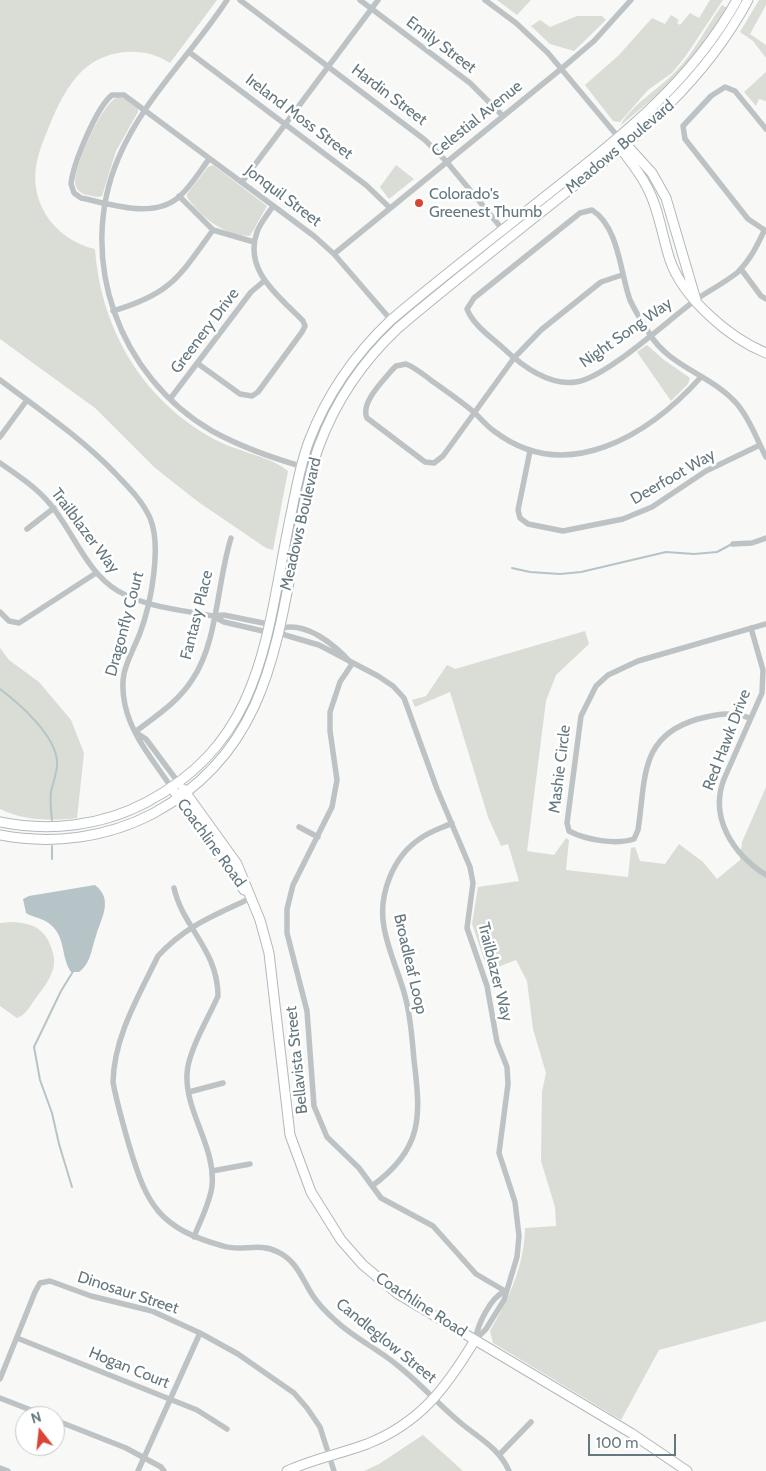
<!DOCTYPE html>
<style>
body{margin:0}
#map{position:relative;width:766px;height:1471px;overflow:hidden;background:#f8f8f6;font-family:Cabin,sans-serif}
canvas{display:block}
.north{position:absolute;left:15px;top:1406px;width:50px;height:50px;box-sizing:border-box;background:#fff;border:1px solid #c1c9cc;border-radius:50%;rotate:344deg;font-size:14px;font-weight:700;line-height:20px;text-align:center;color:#65787f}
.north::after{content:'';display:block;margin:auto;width:18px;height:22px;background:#d94636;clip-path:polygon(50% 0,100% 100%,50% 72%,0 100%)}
.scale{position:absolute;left:588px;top:1434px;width:88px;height:22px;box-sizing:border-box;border:2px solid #65787f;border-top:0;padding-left:6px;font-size:15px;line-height:18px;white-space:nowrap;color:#65787f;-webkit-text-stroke:4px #fff;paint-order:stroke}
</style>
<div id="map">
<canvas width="766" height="1471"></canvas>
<div class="north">N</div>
<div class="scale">100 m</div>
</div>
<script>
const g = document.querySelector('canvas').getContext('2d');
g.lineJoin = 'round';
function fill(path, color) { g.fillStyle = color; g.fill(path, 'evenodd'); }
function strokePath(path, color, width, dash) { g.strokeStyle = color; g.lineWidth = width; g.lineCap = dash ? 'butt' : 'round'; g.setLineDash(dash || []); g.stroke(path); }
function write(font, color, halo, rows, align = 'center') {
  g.font = font + ' Cabin,sans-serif'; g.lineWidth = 5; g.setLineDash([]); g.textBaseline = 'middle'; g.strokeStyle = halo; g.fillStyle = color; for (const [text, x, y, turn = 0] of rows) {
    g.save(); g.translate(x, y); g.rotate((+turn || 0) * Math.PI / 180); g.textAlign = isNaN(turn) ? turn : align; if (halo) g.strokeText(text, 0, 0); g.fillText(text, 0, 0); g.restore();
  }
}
fill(new Path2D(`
 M0 0H217L170 63C144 45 104 49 82 71 67 86 58 105 50 124 45 137 38 152 36 167 30 206 58 241 95 249 101 332 146 406 222 443 241 452 273 458 288 471L273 550 266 548 197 501 154 467 95 408 0 339Z
 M497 0H531L517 15Z
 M710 0H723L685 57 672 73 648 90 620 122 613 121 585 85 619 55 652 18 665 24 671 15 679 20 677 23 680 25 690 13 699 18Z
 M759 0H766V5L750 34 766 45V58L753 41 740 32Z
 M722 5 727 8 702 45 669 85 620 126C633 103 658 90 675 72 695 52 706 27 722 5Z
 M577 16H602L606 20 574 51 550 44 531 26 540 20 550 27Z
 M766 72V101L759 99 756 106 744 92Z
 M118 97 126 99 138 108V112L116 151 102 196C98 198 93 196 87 195 81 194 75 189 75 182 75 165 102 102 118 97Z
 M213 165 267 206 250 236C223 235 202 218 187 197V194L208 167Z
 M396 165 414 179 389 199 380 187Z
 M647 345 664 360 690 378 688 384 671 401 637 352Z
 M585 631 589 644 556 675 546 701 527 851 554 855 566 838 569 840 566 870 628 877 631 848 635 847 640 861 665 864 679 844 703 862 717 879 740 860 742 842 766 787V1321L659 1350 621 1420 493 1343 490 1331C509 1298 524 1267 525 1228L556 1226 555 1207 541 1161 542 1092 546 1073 533 1029 527 981 516 960 488 971 472 924 478 887 519 881 508 844 501 846 488 817 450 692 415 707 412 700 426 696 447 665 455 669Z
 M0 648 9 660 39 682 71 720 84 753 77 818C50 821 25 821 0 809Z
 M12 922C33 923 46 929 52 950 54 956 55 962 53 969 50 980 42 990 35 999 30 1006 26 1015 17 1018L0 1006V923Z
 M423 1435 463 1471H364L379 1464Z`), '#d9ddd6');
fill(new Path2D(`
 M95 885C114 900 101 918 96 936 91 950 91 963 79 972H71C61 958 66 938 51 925 44 918 34 918 26 913L23 899 29 896Z`), '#b7c4c7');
strokePath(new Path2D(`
 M512 568 530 572 560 574 581 572 666 552 694 554 717 552 732 544
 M0 689C20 704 55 735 57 761 58 771 53 782 51 792 50 801 51 811 52 820
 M52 846V859
 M72 1187 59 1144 52 1113 40 1080 34 1047 61 991 74 970`), '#b7c4c7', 2);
const secondary = new Path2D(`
 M624 142 652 173 666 198 696 300
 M620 143 621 149C630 161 640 173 647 187 659 209 662 236 670 260 683 298 729 338 766 353
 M171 787 244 890
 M183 789 237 864 260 920 269 953 290 1135 311 1192 341 1240 363 1265 398 1294 631 1433 687 1471
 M0 822C49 832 102 826 147 802 266 739 266 631 291 514 296 490 300 465 309 441 327 394 355 354 391 320 445 274 502 231 557 187 628 131 692 80 737 0
 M0 835C52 845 107 838 154 813 272 749 277 636 301 519 306 494 310 470 319 446 336 400 363 361 398 328 452 282 509 238 564 194 637 136 703 84 748 0
 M287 1471C313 1459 340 1454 367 1444 420 1423 446 1388 475 1340`);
strokePath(secondary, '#b2b9bc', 11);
strokePath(new Path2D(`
 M227 0C192 54 143 99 118 159 76 259 119 377 212 431 243 448 278 460 311 469
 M240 0 425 140 446 161 503 230
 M360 0 470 83 503 116
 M485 0 516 23 548 53 619 138
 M189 52 366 185 389 207
 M766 129 735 91 725 87 711 96 683 126 685 139 748 219 766 231
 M209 159C200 171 191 186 180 196 154 220 111 204 81 198L74 193 71 184C73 164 96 108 112 95H124L314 236 334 254 391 320
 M242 182 378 0
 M179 196 213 230 254 242
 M764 231C757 246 750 260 738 272 726 282 710 290 697 299 669 319 606 378 576 382 549 386 521 365 503 348 491 337 473 325 467 309L474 298 580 213 592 210C619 227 620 272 630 300 635 311 642 322 649 333 669 367 712 375 737 404 750 419 757 440 766 457
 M334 254 561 69 594 41 631 0
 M741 269 761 296 766 299
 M622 275 601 282 541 330 514 358 443 456 434 463 425 462 367 418C360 403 383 381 392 370L396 366 406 364C416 368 424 375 432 381 446 391 461 401 475 413 481 419 487 426 494 431 567 487 650 434 701 377
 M113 311C171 294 179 277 213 230
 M197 363 240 394 252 396 258 392 302 332 305 326 303 321C280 297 243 271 257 232 260 223 268 214 273 206
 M0 380C40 410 80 437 115 473 128 487 142 500 150 518 162 546 151 604 140 633 129 661 118 672 125 705 132 737 154 761 171 787
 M170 399 251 292 264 281
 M0 437 27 400
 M530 451 518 510 520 518 528 524 563 531 623 519 652 507 706 471 760 445
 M0 463C17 475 36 487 50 504 73 531 86 572 118 591 145 607 182 610 213 616L224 622 267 632
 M27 529 54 508
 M733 544 752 543 766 538
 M0 612 9 621 19 623 96 573
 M213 616 224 615 268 624
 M751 628 763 670 762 693 724 779C709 818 733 854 766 875
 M352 664C335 645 306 620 278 629L285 635 319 645 378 676 393 686 404 698 437 789 470 867 473 883 467 928 487 986 497 1042 507 1067 508 1084 499 1153 515 1202 519 1236 517 1257 504 1300 486 1329 475 1340
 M352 664 340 682 330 712V731L337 780 332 807 293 885 287 909V933L307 1011 314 1106 327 1137 359 1168 381 1198 433 1226 476 1274 505 1291
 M750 718C731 711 718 714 698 719 639 736 646 778 638 830L634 839C616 845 586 840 569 831L567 823 581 716 596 686 608 675 638 661 766 624
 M135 732C156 716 178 702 192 680 218 642 217 582 231 538
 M135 732 146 739 178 782
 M299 827 318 837
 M174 888C183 928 218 950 218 996 209 1017 188 1051 187 1074 185 1112 216 1147 212 1186 210 1203 200 1221 194 1237
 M251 898C215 915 185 926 158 956 138 997 114 1037 113 1082 117 1104 123 1124 129 1145 147 1206 159 1228 223 1246 241 1252 259 1242 278 1252 297 1261 302 1279 313 1296 319 1305 327 1313 336 1321 354 1338 378 1349 397 1365 420 1383 439 1405 462 1424 479 1438 500 1449 509 1471
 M189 1092 223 1083
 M212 1171 250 1164
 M372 1186C423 1149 421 1117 414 1060 412 1039 411 1017 405 996 399 973 388 951 384 927 378 895 393 856 421 838 431 831 442 828 452 823
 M17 1338 197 1410 227 1429
 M475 1340C478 1324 490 1298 505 1291
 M0 1379 35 1292 40 1283 50 1281 91 1296 152 1311 200 1333 238 1354 294 1393 307 1408 320 1427 334 1471
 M0 1398 46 1416
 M55 1420 126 1448 161 1467 164 1471
 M500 1454 531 1422
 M0 1468 8 1471
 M138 1471 200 1333`), '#bdc3c5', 5.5);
strokePath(secondary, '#fff', 9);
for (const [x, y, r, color] of [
 [419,203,5,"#d94636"]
]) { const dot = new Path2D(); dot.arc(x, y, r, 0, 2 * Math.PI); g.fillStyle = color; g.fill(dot); strokePath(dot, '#fff', 2); }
write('16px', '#65787f', '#fff', [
 ["Emily Street",441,45,37],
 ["Hardin Street",389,95,37],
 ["Ireland Moss Street",299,117,37],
 ["Celestial Avenue",477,119,-39],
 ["Meadows Boulevard",620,147,-40],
 ["Jonquil Street",283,196,37],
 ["Greenery Drive",205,331,-53],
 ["Night Song Way",626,333,-35],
 ["Deerfoot Way",673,477,-30],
 ["Meadows Boulevard",301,524,-77],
 ["Trailblazer Way",85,531,53],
 ["Fantasy Place",197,615,-76],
 ["Dragonfly Court",125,624,-75],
 ["Red Hawk Drive",727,740,-69],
 ["Mashie Circle",560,769,-83],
 ["Coachline Road",211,843,54],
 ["Broadleaf Loop",410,964,77],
 ["Trailblazer Way",495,972,76],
 ["Bellavista Street",297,1060,-96],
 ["Dinosaur Street",128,1293,18],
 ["Coachline Road",421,1305,33],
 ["Candleglow Street",386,1341,39],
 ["Hogan Court",129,1368,22]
]);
write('16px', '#65787f', '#fff', [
 ["Colorado's",429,194],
 ["Greenest Thumb",429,212]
], 'left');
</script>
